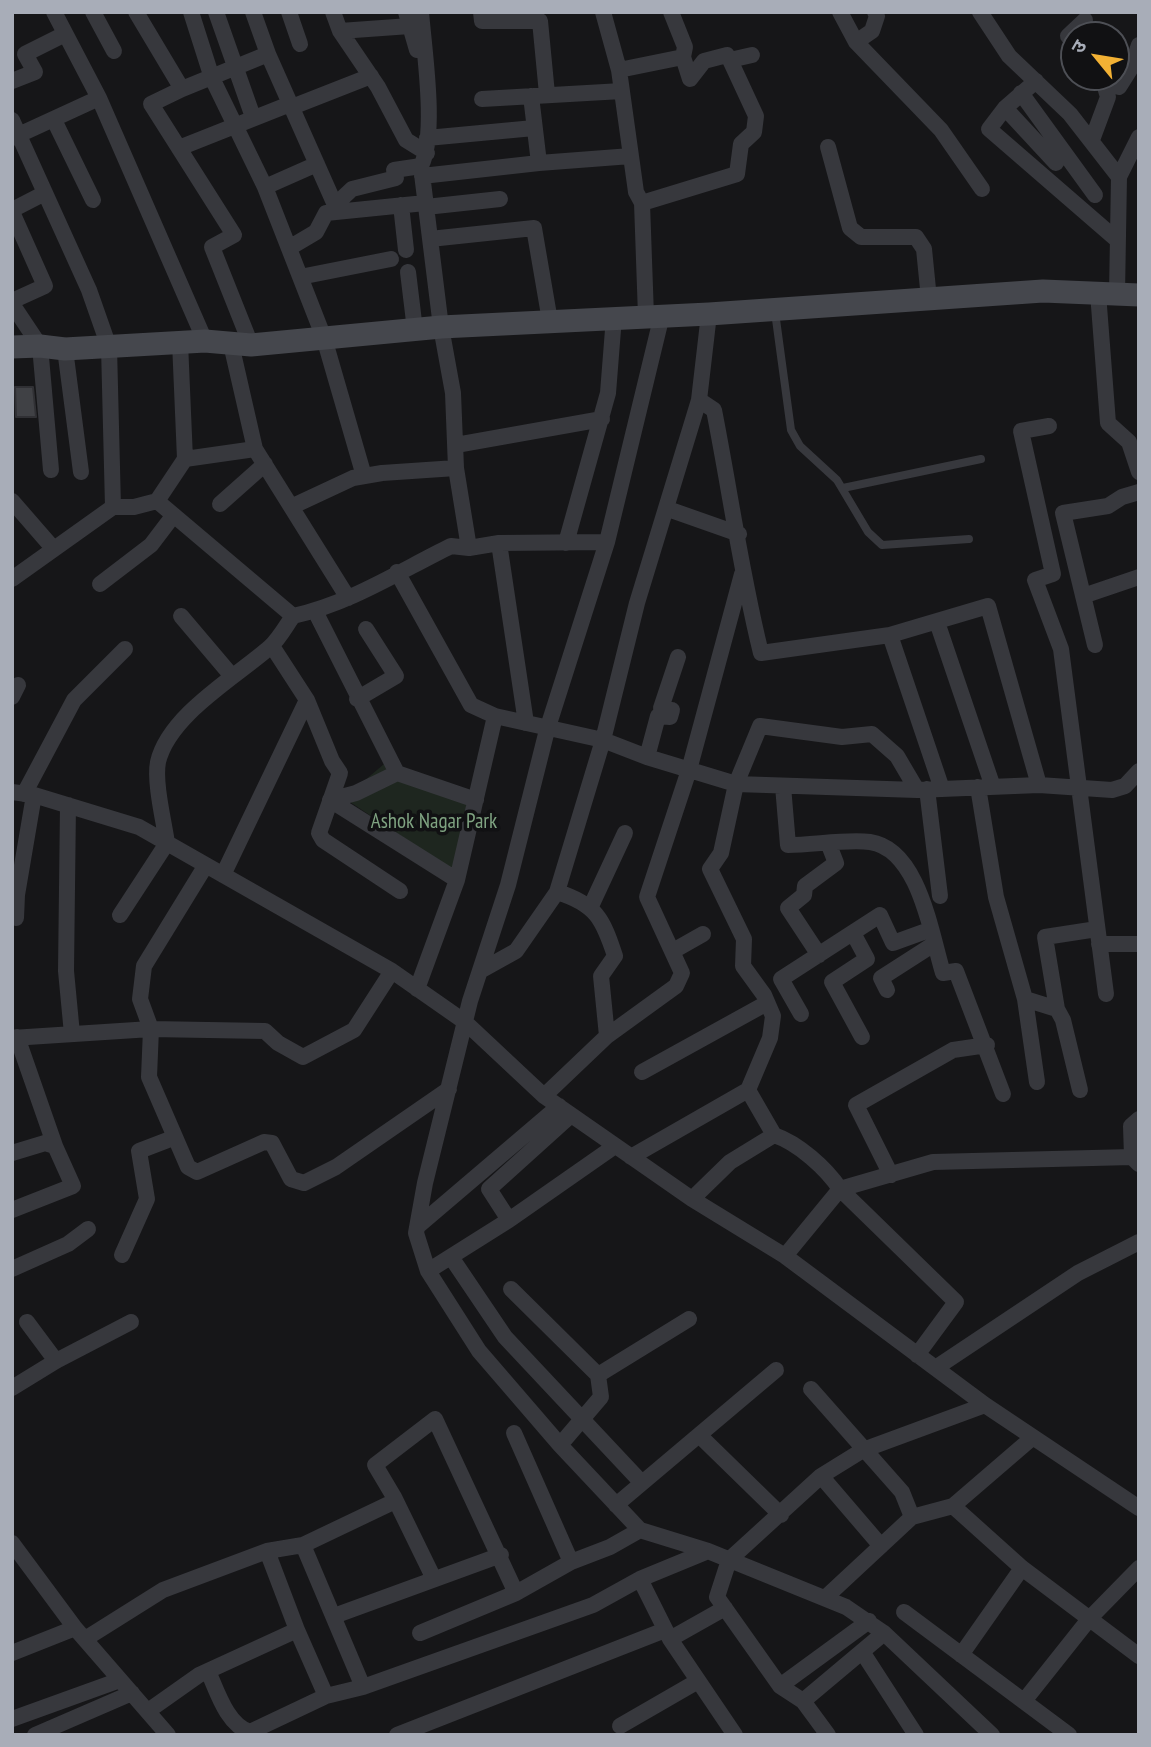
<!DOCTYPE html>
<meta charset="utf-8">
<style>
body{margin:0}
#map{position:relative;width:1151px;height:1747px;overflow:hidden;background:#161618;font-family:"PT Sans Narrow","Noto Sans Devanagari",sans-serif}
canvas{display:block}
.frame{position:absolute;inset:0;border:14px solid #a8adb8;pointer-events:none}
.north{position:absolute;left:1060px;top:21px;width:70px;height:70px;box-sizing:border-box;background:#111113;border:2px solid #4d4f55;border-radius:50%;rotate:300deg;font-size:19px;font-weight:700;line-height:28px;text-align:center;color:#a8adb8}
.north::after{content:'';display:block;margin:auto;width:24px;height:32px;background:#f2b134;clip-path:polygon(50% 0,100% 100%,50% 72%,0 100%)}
</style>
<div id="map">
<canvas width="1151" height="1747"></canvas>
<div class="frame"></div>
<div class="north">उ</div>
</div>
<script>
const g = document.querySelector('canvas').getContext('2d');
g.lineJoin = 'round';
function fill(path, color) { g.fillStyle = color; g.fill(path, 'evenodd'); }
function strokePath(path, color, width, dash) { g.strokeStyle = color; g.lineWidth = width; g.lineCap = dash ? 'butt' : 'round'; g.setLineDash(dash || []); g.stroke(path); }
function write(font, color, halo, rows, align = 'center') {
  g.font = font + ' "PT Sans Narrow",sans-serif'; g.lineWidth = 7; g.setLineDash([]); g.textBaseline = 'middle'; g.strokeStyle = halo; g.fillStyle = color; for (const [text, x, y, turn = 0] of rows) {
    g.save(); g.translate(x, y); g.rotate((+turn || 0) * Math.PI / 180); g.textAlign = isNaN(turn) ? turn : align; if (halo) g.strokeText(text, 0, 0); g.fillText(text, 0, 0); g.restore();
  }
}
fill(new Path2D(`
 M384 764 470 802 452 870 344 798Z`), '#1e261f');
const building = new Path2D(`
 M15 387H33L36 417H16Z`);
fill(building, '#404145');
strokePath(building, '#303034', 2);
strokePath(new Path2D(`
 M775 312 791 430 800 446 837 480 868 532 882 545 969 539
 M843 488 981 459`), '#37383d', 8);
strokePath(new Path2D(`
 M54 12 99 98 205 341
 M93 12 114 51
 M136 12 182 89 151 104 234 235 212 247 251 345
 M191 12 212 78 265 187 324 338 364 476
 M216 12 253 117
 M253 12 268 54 335 205 352 189 396 178 394 170 421 166
 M289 12 300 44
 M333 12 340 31 378 87 406 140 427 153
 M406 12 417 50
 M421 12C424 50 437 134 421 166L441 327 453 393 456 468 469 548
 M481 12 482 21H540L547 94
 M603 12 619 70 636 192 642 203 737 174 741 144 754 132 756 116 730 60
 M671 12 685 47 683 57
 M840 12 856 42 941 130 982 189
 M980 12 1009 56 1070 114 1119 177
 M340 31 410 26
 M856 42 872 31 877 16 875 12
 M1074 43 1068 36 1085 20
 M619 70 683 57 690 79 704 61 727 55 730 60 752 55
 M12 81 35 72 25 54 65 34
 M1036 81 1005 108 989 129 1116 239
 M1106 81 1119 87 1131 68 1139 45
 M182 89 268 54
 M1021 93 1095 195
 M482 99 622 91
 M292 107 371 76
 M1005 108 1056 163
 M12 120 89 290 109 347 113 507
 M54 120 93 200
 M12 138 99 98
 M427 138 534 128
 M1092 140 1108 97 1102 77
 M828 147 850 228 861 237H916L924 249 929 299
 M179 148 290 104
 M539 163 631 156
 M422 176 539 163 531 96
 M265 187 317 164
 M642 203 646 316
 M401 205 406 250
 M426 207 500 199
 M12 210 45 193
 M12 212 45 286 12 301
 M430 239 534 228 550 321
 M289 248 316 232 326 213 425 203
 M408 272 415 330
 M300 277 391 259
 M1098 293 1108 423 1129 442 1139 472
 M1117 294 1119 177 1139 137
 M12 304 40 346 51 470
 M662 315 607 542 547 730 508 885 470 1001 425 1183 416 1233 428 1271 479 1351 560 1445 640 1530 708 1551 846 1607 884 1633 992 1735
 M180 342 185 459
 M231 344 255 449 348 598
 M65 349 81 472
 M699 400 714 410C730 491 741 573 761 653L890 635 988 606 1039 785
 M1049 426 1021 431 1053 574 1035 580 1061 649 1106 994
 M456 445 602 419
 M12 501 52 547
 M157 501 293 616
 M220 504 265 464
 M293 506 353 478 382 473 456 468
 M668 509 739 534
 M499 543 526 723
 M566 543 608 393 614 317
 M397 572 471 705 495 716 603 740 647 757 736 784 917 790 1039 785 1112 790 1125 786 1139 771
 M12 579 113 507H134L157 501 185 459 255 449
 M100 584 151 545 173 516
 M1083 596 1139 577
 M315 611 397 773 476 800
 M181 616 231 675
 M937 622 993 787
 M890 635 942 789
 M1095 645 1063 513 1108 506 1122 497 1139 492
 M272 646 307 700 332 761 340 773 319 833 323 840 400 891
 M12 697 18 685
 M357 699 396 676 366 629
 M647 757 658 716 670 717 672 710 661 708 678 657
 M783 786 788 845C813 845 847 839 870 842 919 849 931 934 943 973L956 971 1003 1094
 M978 787 996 897 1025 999 1057 1009 1063 1020 1080 1090
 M927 789 940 896
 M12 792 34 795 139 827 392 971 465 1022 544 1096 692 1199 785 1256 985 1405 1139 1508
 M24 794 74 700 125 649
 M330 800 457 880
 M330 800 356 793 397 773
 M68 805 66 971 72 1034
 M206 865 144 966 140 999 151 1029 149 1077 188 1167 197 1172 264 1142 272 1143 291 1179 304 1183 336 1167 449 1089
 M223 875 307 700
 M591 906 625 833
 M120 915 167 843C164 822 154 782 158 762 169 715 236 677 270 647 279 639 286 626 293 616 349 604 400 571 451 546L469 548 499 543 607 542
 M16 918 17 895 34 795
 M853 933 867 959 832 982 862 1037
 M1099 944H1139
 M673 951 703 934
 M819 955 788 908 804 895 805 886 836 863 829 845
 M480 971 516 951 557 892 603 740 637 603 699 400 709 314
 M417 989 457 880 495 716
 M887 990 881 978 934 944
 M1025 999 1037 1082
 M1057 1009 1045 937 1097 929
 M801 1014 781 979 880 915 893 943 929 930
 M607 1036 676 986 682 973 647 897 689 770 742 574
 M17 1037 55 1146
 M12 1038 151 1029 265 1031 278 1043 303 1057 354 1030 392 971
 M642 1072 767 1003
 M544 1096 607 1036 601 976 615 956C603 919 596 904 557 892
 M774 1135C798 1143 826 1168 840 1189L933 1162 1132 1157 1139 1164
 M12 1153 45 1143 55 1146 73 1186 12 1210
 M631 1157 748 1090
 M1132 1157 1131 1126 1139 1119
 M891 1175 856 1105 953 1050 987 1045
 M692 1199 730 1162 774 1135 748 1090 770 1038 773 1016 764 995 743 966 744 939 710 869 721 853 736 784 760 726 842 737 872 734 897 756 917 790
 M509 1220 615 1146
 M417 1227 559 1106
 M122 1255 147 1199 139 1151 173 1138
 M785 1256 840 1189 956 1302 917 1355
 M451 1257 505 1337 642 1483
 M12 1269 68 1244 88 1229
 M428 1271 509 1220 489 1189 571 1115
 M511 1289 598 1375
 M27 1322 56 1361
 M937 1367 1078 1273 1139 1242
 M12 1388 56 1361 131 1322
 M811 1389 902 1492 912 1517
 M514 1433 571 1562
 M699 1435 781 1515
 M560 1445 601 1397 598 1375 689 1319
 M821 1476 881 1546
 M394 1497 434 1579
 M616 1505 776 1370
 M953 1506 1022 1568 1139 1656
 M12 1543 75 1628 168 1735
 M303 1545 391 1503 394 1497 375 1465 435 1419 516 1593
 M267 1551 297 1630
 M640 1579 670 1639 735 1735
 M826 1597 912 1517 953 1506 1032 1438
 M904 1612 1069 1735
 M334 1616 501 1555
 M420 1633 516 1593 571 1562 610 1547 640 1530
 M85 1639 163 1590 267 1551 303 1545 363 1687
 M670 1639 725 1608
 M12 1653 75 1628
 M863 1653 916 1735
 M961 1655 1022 1568
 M208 1671C217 1691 227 1725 250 1732L326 1696 363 1687 593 1605 640 1579 708 1551
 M780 1686 869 1621
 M803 1701 884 1633
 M1024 1701 1090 1618 1139 1568
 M148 1711 199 1675 297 1630 326 1696
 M12 1719 120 1680
 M620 1726 698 1681
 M35 1735 132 1693
 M397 1735 665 1630
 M828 1735 803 1701 780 1686 717 1597 729 1560 821 1476 863 1450 985 1405`), '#37383d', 16);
strokePath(new Path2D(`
 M12 347 40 346 65 349 205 341 251 345 441 327 709 314 1043 291 1139 295`), '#45474d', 23);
write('21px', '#7fa381', '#111113', [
 ["Ashok Nagar Park",434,822]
]);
</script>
